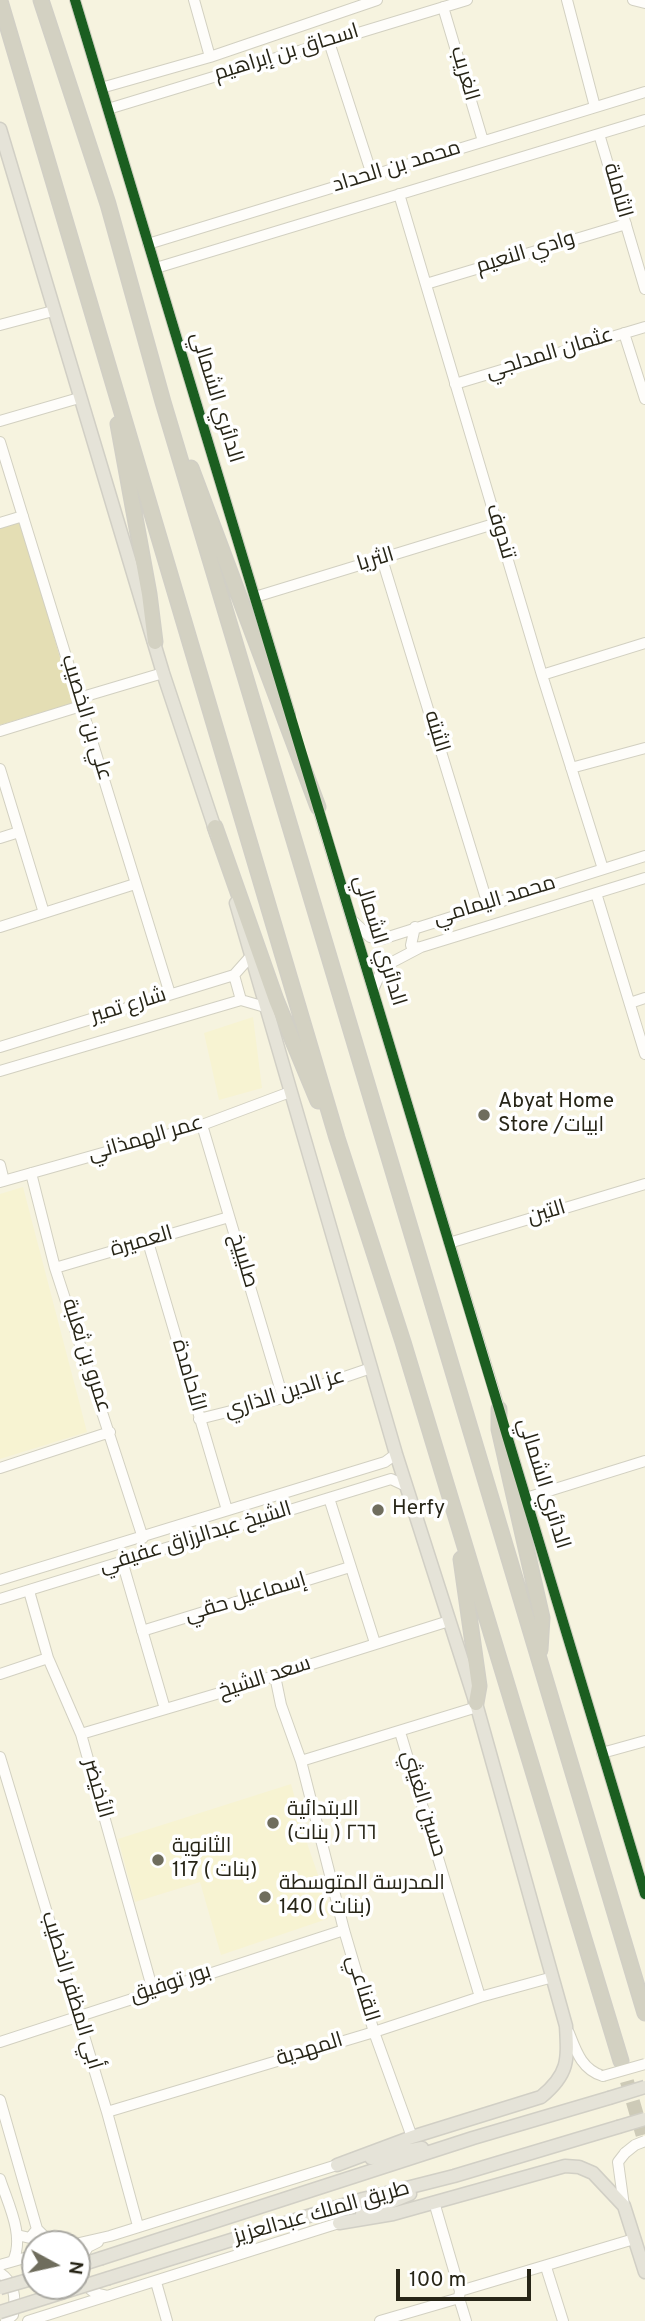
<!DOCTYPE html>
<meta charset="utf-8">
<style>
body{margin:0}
#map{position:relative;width:645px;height:2321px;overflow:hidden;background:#f6f3df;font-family:Overpass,sans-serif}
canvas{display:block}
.north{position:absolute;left:21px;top:2230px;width:70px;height:70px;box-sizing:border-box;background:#fff;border:2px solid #a9a8a2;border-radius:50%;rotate:98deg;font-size:19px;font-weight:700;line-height:28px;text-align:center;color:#272517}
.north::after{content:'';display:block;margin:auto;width:24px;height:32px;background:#6f6d5d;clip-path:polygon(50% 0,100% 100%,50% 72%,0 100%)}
.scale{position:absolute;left:396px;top:2269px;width:135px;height:32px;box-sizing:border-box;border:4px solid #272517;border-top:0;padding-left:9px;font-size:21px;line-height:24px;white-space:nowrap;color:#272517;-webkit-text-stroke:5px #fff;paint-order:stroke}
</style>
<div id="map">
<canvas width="645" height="2321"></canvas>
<div class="north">N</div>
<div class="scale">100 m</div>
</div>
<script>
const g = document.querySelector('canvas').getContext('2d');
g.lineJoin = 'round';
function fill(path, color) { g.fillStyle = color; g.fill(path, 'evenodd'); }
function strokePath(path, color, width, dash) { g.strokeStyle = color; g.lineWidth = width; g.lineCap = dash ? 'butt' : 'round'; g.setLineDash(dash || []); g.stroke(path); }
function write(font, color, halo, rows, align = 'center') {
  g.font = font + ' Overpass,Cairo,sans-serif'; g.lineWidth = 7; g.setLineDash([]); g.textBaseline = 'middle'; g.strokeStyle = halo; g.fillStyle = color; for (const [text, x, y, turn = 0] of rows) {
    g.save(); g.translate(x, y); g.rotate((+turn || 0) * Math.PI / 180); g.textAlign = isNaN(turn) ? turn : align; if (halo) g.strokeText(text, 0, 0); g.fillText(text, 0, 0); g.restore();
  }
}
fill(new Path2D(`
 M253 1017 262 1088 219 1100 204 1033Z
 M23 1187 87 1432 0 1459V1194Z
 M291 1784 308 1846 331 1912 327 1919 221 1955 200 1882 135 1902 118 1839Z`), '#f7f3d2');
fill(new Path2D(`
 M21 521 73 703 0 725V527Z`), '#e4deb4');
strokePath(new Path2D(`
 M621 2061 645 2143`), '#cdcab7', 14, [14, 7]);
const minor = new Path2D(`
 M75 0 290 714
 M194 0 210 57
 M567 0 595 107
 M633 0 645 3
 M443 7 483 141
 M329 42 372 175
 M101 88 210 57 377 0
 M108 109 467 0
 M599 134 645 289
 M399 194 542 675 603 869
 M148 244 645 92
 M156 268 645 120
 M426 284 626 224
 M0 325 53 311
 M624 333 645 399
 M455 384 645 327
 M0 421 79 398
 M0 442 170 994
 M0 523 23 516
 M382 559 488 905
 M255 597 497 523
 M542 675 645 643
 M79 698 163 673
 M0 731 81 706
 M571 768 645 748
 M0 769 44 913
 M316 802 501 1414
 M0 838 19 832
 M596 893 645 1054
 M353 921 370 937 382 939 645 856
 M0 927 135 884
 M415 927 411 945 412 948 421 947
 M234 975 241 1000
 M373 990 383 967 421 947 645 878
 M630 1003 645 998
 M0 1047 234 975 250 957
 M0 1071 241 1000 265 1007
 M202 1125 283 1398
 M0 1165 4 1181
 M31 1173 55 1268 143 1538
 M0 1182 202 1125 290 1092
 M148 1242 227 1510
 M449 1243 645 1184
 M55 1268 229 1217
 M199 1419 283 1398 371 1368
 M506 1432 645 1894
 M0 1468 110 1432
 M329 1498 375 1643
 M526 1498 645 1461
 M122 1561 165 1709
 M0 1580 385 1462 396 1454
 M29 1591 48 1658 81 1734 153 1991
 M0 1599 391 1479 406 1486
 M142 1631 350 1567
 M0 1674 48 1658
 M275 1676 281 1705 301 1761 344 1930 374 2032 412 2137
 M400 1732 480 1997
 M81 1734 223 1692 449 1621
 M602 1753 645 1741
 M0 1757 107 2112 138 2226
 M301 1761 477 1707
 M569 2033C576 2051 582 2070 603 2076
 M0 2042 344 1930
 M0 2100 37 2229 52 2244
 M107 2112 374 2032 480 1997 553 1977
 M0 2179C8 2204 25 2236 13 2261
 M434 2202 460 2291 459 2298 466 2321
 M624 2206 618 2162 625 2153
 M17 2235 30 2238 37 2229
 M98 2242 88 2247 82 2257 85 2285 95 2293 108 2296
 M75 2244 110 2236 337 2165
 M0 2265 35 2255
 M546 2267 563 2321
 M0 2273C15 2283 16 2298 13 2315L6 2321
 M156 2282 167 2321
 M460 2291 634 2239
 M28 2321 339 2223
 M380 2321 459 2298`);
const major = new Path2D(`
 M0 129 163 673 217 835
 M236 903 396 1454 477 1707 566 2026C568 2060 569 2074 541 2097L412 2137 337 2165
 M371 2158 422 2148
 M362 2214 410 2194
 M339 2223 393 2214 565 2166 579 2167 593 2173 624 2206 645 2272
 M102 2258 473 2138 609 2098
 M109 2278 363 2199 454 2176 618 2127`);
const highway = new Path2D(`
 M41 0 108 204 163 402 645 2013
 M0 1 337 1138 403 1342 621 2061
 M118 424 149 594 155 642
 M191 468 318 807
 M215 827 276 1000 318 1101
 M499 1409V1429L542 1618 540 1650
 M461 1559 479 1686 476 1703`);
strokePath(minor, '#d2d0c1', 12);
strokePath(major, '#d1cfc5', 15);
strokePath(highway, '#d1cfc5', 17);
strokePath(minor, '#fefdfa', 10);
strokePath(major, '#e5e3d8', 12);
strokePath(highway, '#d3d1c2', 14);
const minorBridge = new Path2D(`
 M603 2076 645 2064
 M625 2153 635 2145 645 2141`);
const majorBridge = new Path2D(`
 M609 2098 645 2087
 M618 2127 645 2119
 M77 2266 102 2258
 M0 2288 35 2278
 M0 2312 109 2278`);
strokePath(minorBridge, '#d2d0c1', 12, []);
strokePath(majorBridge, '#d1cfc5', 15, []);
strokePath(minorBridge, '#fefdfa', 10);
strokePath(majorBridge, '#e5e3d8', 12);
strokePath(new Path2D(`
 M75 0 645 1894`), '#1b5e20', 10);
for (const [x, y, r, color] of [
 [484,1115,7,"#6f6d5d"],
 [378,1510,7,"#6f6d5d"],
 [273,1823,7,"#6f6d5d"],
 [158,1860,7,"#6f6d5d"],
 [265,1897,7,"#6f6d5d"]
]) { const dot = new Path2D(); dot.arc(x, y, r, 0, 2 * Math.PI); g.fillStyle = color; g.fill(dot); strokePath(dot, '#fff', 2.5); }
write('21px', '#272517', '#fff', [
 ["اسحاق بن إبراهيم",287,54,-17],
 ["الغريب",463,74,74],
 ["محمد بن الحداد",397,168,-17],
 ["الثاملة",616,191,74],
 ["وادي النعيم",526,254,-17],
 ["عثمان المدلجي",550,355,-17],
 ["الدائري الشمالي",215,398,73],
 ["تندوف",499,532,73],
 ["الثريا",376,561,-17],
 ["علي بن الخصيب",85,718,73],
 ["الثبته",435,732,73],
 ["محمد اليمامي",495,902,-17],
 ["الدائري الشمالي",378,941,73],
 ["شارع تمير",129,1007,-17],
 ["عمر الهمذاني",146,1140,-16],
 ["التين",547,1214,-17],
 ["العميرة",142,1243,-16],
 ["صليبيخ",242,1261,73],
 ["عمرو بن ثعلبة",85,1356,72],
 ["الأحامدة",187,1376,74],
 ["عز الدين الذاري",285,1395,-17],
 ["الدائري الشمالي",542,1484,73],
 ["الشيخ عبدالرزاق عفيفي",196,1539,-17],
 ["إسماعيل حقي",246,1599,-17],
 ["سعد الشيخ",265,1679,-18],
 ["الأخيضر",96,1789,74],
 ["حسين الغيثي",422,1804,73],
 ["بور توفيق",171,1985,-18],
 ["القناعي",361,1989,73],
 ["أبي المظفر الخطيب",70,1991,73],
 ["المهدية",310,2051,-17],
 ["طريق الملك عبدالعزيز",322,2214,-16]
]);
write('21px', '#272517', '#fff', [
 ["Abyat Home",498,1103],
 ["Store /ابيات",498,1127],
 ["Herfy",392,1510],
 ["الابتدائية",287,1811],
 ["٢٦٦ ( بنات)",287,1835],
 ["الثانوية",172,1848],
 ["117 ( بنات)",172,1872],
 ["المدرسة المتوسطة",279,1885],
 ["140 ( بنات)",279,1909]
], 'left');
</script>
